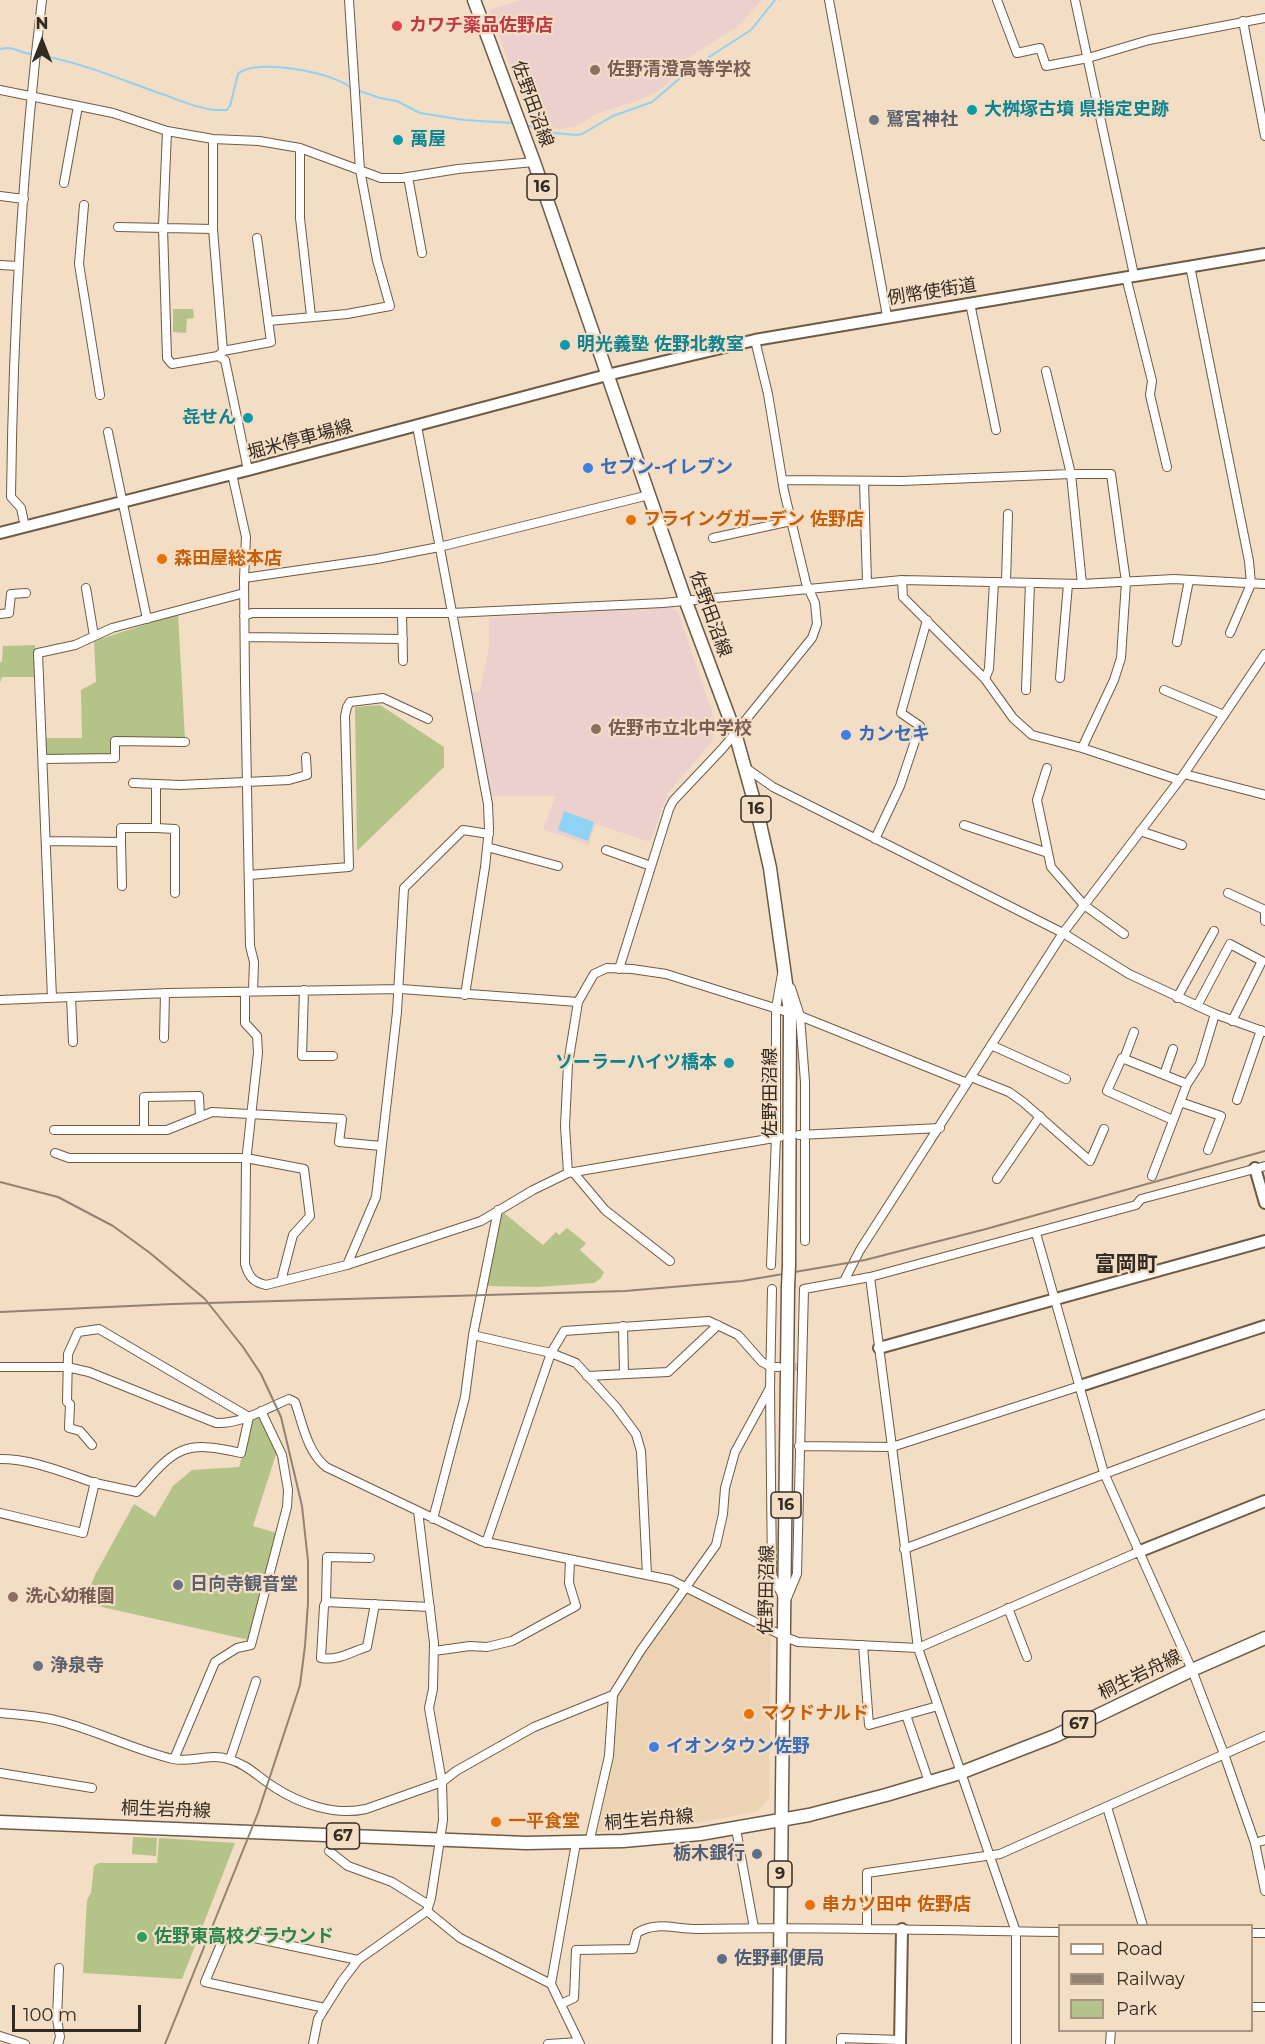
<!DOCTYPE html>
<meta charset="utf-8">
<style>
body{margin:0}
#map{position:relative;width:1265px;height:2044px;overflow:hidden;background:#f3ddc5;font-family:Montserrat,sans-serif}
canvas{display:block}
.legend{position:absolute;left:1058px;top:1924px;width:195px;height:108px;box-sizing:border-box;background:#f3ddc5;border:2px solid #a69683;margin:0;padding:8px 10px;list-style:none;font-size:18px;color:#332b21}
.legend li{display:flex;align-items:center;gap:12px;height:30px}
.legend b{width:30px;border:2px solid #a69683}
.north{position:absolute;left:12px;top:12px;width:60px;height:60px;-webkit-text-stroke:4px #f3ddc5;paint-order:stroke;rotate:0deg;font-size:16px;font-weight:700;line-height:24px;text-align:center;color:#332b21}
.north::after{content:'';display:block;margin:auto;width:21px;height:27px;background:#332b21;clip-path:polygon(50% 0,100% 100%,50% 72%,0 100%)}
.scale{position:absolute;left:12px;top:2005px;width:129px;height:27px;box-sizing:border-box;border:3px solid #332b21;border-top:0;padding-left:8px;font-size:18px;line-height:21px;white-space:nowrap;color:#332b21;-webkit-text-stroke:4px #f3ddc5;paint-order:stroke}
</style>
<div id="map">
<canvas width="1265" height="2044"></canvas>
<ul class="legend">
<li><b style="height:8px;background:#fff"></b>Road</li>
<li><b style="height:8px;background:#918271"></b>Railway</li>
<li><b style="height:16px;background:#b4c489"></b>Park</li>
</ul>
<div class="north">N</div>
<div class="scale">100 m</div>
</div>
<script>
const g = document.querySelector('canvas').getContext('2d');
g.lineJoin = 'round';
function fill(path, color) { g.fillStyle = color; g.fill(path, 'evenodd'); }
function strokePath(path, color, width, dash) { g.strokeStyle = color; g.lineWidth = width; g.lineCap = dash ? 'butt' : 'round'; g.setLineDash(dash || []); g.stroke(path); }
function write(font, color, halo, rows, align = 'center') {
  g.font = font + ' Montserrat,"Noto Sans JP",sans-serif'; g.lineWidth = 4.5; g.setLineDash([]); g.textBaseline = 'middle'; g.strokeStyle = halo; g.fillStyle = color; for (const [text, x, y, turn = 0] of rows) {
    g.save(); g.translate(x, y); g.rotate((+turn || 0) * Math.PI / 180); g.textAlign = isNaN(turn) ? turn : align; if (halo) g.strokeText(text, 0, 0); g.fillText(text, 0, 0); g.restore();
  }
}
fill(new Path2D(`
 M690 1592 771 1636 769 1798 758 1811 698 1823 647 1829 597 1832 612 1759 616 1722V1699L645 1653 687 1594Z`), '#ecd3b4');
fill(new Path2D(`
 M520 0H762L737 27 692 55 666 85 646 98 596 114 575 127 558 129 528 116 490 10Z
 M668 606 678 612 714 717 713 740 668 793 650 842 596 824 588 845 543 829 556 796H490L471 693 480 691 489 647V618Z`), '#ebd0cd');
fill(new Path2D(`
 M193 309 194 318 187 319 186 333 173 332V309Z
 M178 614 185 738H112V755L45 756V738H82L81 690 96 682 94 641Z
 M35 645 36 677H2L0 683V662H2L3 646Z
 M380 705 444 747V767L357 851 355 707Z
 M504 1213 543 1245 556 1232 559 1235 567 1228 586 1243 580 1250 604 1272 601 1278 594 1283 538 1287 486 1286 500 1217Z
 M262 1418 277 1451 253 1526 277 1533 249 1640 84 1603 95 1575 134 1504 155 1517 173 1486 192 1470 239 1467 252 1421Z
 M133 1837 157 1838 156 1856 132 1854Z
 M159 1838 235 1843 182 1979 83 1973 87 1900 91 1893 94 1866 99 1863H157Z`), '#b4c489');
fill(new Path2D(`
 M564 811 594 822 588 841 558 830Z`), '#8fd2f3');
strokePath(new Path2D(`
 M0 49C13 45 19 53 31 54 77 60 121 80 165 95 180 101 197 108 214 110H227L230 106 238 74C254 57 336 73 351 88L380 98 397 101 420 113 464 120 513 123
 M525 125 555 133 576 135 582 134 613 116 652 102 692 68 751 30 775 0`), '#8fd2f3', 2);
strokePath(new Path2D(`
 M783 1367H797`), '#cdb9a4', 8, [8, 4]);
const street = new Path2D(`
 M829 0 887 316
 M997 0 1017 53 1040 48 1046 66 1088 58 1149 40 1265 18
 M1075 0 1134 275
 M1243 21 1265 136
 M0 90 113 113 167 131 213 139 259 141 300 148 381 178H402L458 169 534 162
 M167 131 163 228 167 358 172 364 218 356 225 360 248 470
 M213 139V229L223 351 218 356
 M300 148V218L311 316 314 317 347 314 390 306 377 260 360 170 349 0
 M408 177 422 253
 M64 183 78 106
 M0 196 24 199
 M84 205 79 264 100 395
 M118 227 213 229
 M0 265 18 266
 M1190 266 1249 561 1251 584 1230 633
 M1126 277 1152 381 1150 395 1167 467
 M970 303 996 430
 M268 321 314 317
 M223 351 271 342 257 238
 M1046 371 1071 474 1082 584
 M417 426 488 804 489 829 485 867 465 995
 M108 432 147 619
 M232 474 246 537 244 578 245 682 250 946 254 962 253 991
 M784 480 902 481 1071 474H1111L1126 582 1121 658 1114 680 1082 748
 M864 481 867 582
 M25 527 21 508 11 497C13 331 22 165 42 0
 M713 538 791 521
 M244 578 377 559 439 547 649 495
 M902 580 903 597 985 679 1013 718 1032 735 1082 748 1179 780
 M1006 582 1008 514
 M86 588 94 636
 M402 613 403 661
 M0 614 9 613 11 594 26 593
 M244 616 252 613H452L663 603 902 580 1082 584 1174 579 1265 584
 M245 637 403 639
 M1177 642 1189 580
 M1060 678 1068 584
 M985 679 989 669 994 582
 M1026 690 1030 583
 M1164 690 1224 715
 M43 759 115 758V741L185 742
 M746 768 773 787 1063 933 1129 974 1215 1014 1265 1032
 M1047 768 1037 800 1051 867 1084 905 1124 934
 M1184 774 1265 795
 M133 783 180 785 289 780 307 775 306 757
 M964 825 1048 853
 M156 828 175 829V893
 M1140 831 1182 845
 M875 839 900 786 920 726 901 713 927 620
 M46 841 121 842V828H156V784
 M121 842 122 886
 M487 847 558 866
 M606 850 651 866
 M249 875 349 867 345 716 347 707 350 702 383 698 428 719
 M1228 893 1265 910
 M1265 914V921
 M619 969 669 809 673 801 723 748 812 638 817 624 815 603 806 583 784 491 768 394 755 340
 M791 988 800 1016 805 1082V1241
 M304 990 302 1056H333
 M247 992 245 996V1023L257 1036 258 1053 246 1162 245 1264C249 1277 253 1282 266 1285L347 1265 481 1221 533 1190 568 1173 780 1137
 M71 997 73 1042
 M52 998 38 653 75 645 112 628 244 593
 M1177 998 1214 931
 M0 1000 168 993 401 989 578 1002 594 974 607 968 632 969 666 974 800 1016 967 1083
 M1197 1006 1230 944 1262 961 1232 1021
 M164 1038 165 993
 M991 1045 1066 1079
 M1124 1059 1134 1032
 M1164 1075 1173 1049
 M971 1077 1009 1092 1023 1102 1090 1161 1104 1129
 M1237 1100 1261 1030
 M1180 1102 1221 1116 1208 1150
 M1173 1120 1107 1091 1122 1058 1187 1084
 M54 1130H167L212 1112 342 1119 339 1142 381 1146
 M144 1130V1097L199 1096 200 1117
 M799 1135 940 1128
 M55 1153 69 1158H246L304 1169 310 1216 293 1235 281 1281
 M573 1172 605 1210 670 1261
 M568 1173 565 1126 568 1064 578 1002
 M1152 1176 1187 1084 1200 1064 1215 1014
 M997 1179 1040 1116
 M1036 1233 1104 1473 1192 1670 1224 1754 1255 1843 1265 1891
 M347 1265 376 1197 397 1012 404 888 463 830 489 834
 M771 1265 776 1137V1008L782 974
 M870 1277 918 1648 1016 1932V2044
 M844 1281 860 1250 1063 933 1184 774 1265 654
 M772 1289 770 1388 772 1575 782 1595
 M623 1326 624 1374
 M473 1335 551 1353 576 1363 616 1407 636 1434 641 1451 647 1575
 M0 1367H67L89 1372 216 1423C242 1424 265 1409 289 1399L295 1402C303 1425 307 1451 326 1467L481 1541 671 1580 785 1637 798 1642 918 1648 1138 1552
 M587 1376 668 1372 718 1325
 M799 1446 892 1447 1080 1386
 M0 1459C34 1459 64 1473 95 1483 109 1486 123 1489 137 1492 174 1449 183 1439 241 1453L249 1417 99 1329 78 1332 68 1354 67 1402 70 1404 69 1428 80 1431 92 1445
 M418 1511 434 1643 433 1689 429 1708 442 1782 443 1820 431 1898 427 1911 460 1938 551 1984 580 2044
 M0 1513 83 1533 95 1482
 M433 1519 465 1397 473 1335 498 1210
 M486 1543 551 1353 564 1331 709 1321 738 1335 762 1362 771 1367H778
 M904 1549 1265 1414
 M787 1598 797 1574 804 1289 870 1277 1136 1205 1141 1199 1265 1166
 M326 1602 327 1557 370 1558
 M375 1604 367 1647C350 1652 339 1661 321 1658L324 1606 326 1602 430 1607
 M1008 1608 1027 1657
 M863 1645 869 1725 938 1706
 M434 1651 470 1646 487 1647 512 1641 576 1606 569 1583 570 1560
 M0 1713C20 1715 40 1716 59 1721 98 1731 134 1750 173 1759 191 1763 209 1753 228 1759 247 1764 258 1777 274 1787 300 1804 335 1816 366 1809L442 1782 456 1771 534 1727 613 1695
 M906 1715 929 1782
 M174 1759 215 1662 237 1648 251 1645 287 1507 288 1490 282 1455 261 1411
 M230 1759 256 1681
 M0 1773 92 1788
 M1107 1807 1143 1926
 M736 1829 754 1928
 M589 1843 609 1756 613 1695 641 1650 716 1545 723 1514 725 1488 735 1452 770 1388
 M1255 1843 1265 1840
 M329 1851 348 1866 392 1882 427 1904
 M867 1929V1873L1000 1854 1265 1736
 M1252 1933H1265
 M551 1984 576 1843
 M561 2004 574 1998 576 1950 633 1949 637 1933C657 1920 677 1930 699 1929 819 1926 939 1931 1060 1932
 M1252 2007H1265
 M325 2008 205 1982 226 1932 358 1960
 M0 2036 25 2044
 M58 2044 60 2037 57 2019 59 1968
 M313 2044 318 2019 342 1981 358 1960 427 1911
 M548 2044 579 2042
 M841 2044V2038L900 2040
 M1110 2044 1111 2030`);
const secondary = new Path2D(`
 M0 533 248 470 607 375 755 340 1265 254
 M1255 1168 1265 1203
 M879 1348 1265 1241
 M1080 1386 1265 1326
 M1138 1552 1265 1501
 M900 2044 902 1929`);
const primary = new Path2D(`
 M474 0 534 162 686 602 735 733 758 815 770 868 790 1012 789 1265
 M0 1822 526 1843 623 1841 700 1834 809 1815 886 1795 960 1773 1055 1736 1192 1670 1265 1638
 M779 2044 788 1287`);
strokePath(street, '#6d5b45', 10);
strokePath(secondary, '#6d5b45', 14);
strokePath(primary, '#6d5b45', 15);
strokePath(street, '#fff', 8);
strokePath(secondary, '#fff', 10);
strokePath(primary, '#fff', 12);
strokePath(new Path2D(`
 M0 1182 58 1197 113 1226 150 1253 205 1299 243 1347 261 1374 281 1417 302 1506 308 1561V1603L305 1646 300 1685 258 1813 165 2044
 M0 1312 173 1304 625 1291 742 1281 865 1260 986 1229 1265 1151`), '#918271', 2);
const primaryBridge = new Path2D(`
 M788 1287 789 1265`);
strokePath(primaryBridge, '#6d5b45', 15, []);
strokePath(primaryBridge, '#fff', 12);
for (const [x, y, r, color] of [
 [397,26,6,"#e0444e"],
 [595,70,6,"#8d6e63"],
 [972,110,6,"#0f9aa8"],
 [874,120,6,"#6b7280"],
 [398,140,6,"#0f9aa8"],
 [565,345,6,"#0f9aa8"],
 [248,418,6,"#0f9aa8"],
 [588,468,6,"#3f7fe0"],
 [631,520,6,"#e8710a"],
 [162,559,6,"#e8710a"],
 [596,729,6,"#8d6e63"],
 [846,735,6,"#3f7fe0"],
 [729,1063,6,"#0f9aa8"],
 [178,1585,6,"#6b7280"],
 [13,1597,6,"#8d6e63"],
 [38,1666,6,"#6b7280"],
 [749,1714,6,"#e8710a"],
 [654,1747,6,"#3f7fe0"],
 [496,1822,6,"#e8710a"],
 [757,1854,6,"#5c6f8a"],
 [810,1905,6,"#e8710a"],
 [142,1937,6,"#2e9e5b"],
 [722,1959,6,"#5c6f8a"]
]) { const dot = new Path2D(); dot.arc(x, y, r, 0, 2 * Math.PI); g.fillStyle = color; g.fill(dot); strokePath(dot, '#f3ddc5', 2); }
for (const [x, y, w] of [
 [542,187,30],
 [756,809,30],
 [786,1505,30],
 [1079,1724,33],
 [343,1836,33],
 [780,1874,24]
]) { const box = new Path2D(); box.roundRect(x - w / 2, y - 13, w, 26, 4.5); g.fillStyle = '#f3ddc5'; g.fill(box); strokePath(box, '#332b21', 1.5); }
write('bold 16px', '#332b21', null, [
 ["16",542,187],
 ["16",756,809],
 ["16",786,1505],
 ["67",1079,1724],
 ["67",343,1836],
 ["9",780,1874]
]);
write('bold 18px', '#be3a42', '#f3ddc5', [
 ["カワチ薬品佐野店",409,26]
], 'left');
write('bold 18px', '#785e54', '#f3ddc5', [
 ["佐野清澄高等学校",607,70],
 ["佐野市立北中学校",608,729],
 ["洗心幼稚園",25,1597]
], 'left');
write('18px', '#332b21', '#f3ddc5', [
 ["佐野田沼線",532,104,70],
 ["例幣使街道",932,292,-9],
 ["堀米停車場線",300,440,-15],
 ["佐野田沼線",710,614,70],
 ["佐野田沼線",771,1093,-90],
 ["佐野田沼線",767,1590,-89],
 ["桐生岩舟線",1140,1675,-26],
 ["桐生岩舟線",166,1810,2],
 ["桐生岩舟線",649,1820,-5]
]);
write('bold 18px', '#0d838f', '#f3ddc5', [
 ["大桝塚古墳 県指定史跡",984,110],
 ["萬屋",410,140],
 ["明光義塾 佐野北教室",577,345],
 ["㐂せん",236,418,"right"],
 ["ソーラーハイツ橋本",717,1063,"right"]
], 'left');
write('bold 18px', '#5b616d', '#f3ddc5', [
 ["鷲宮神社",886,120],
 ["日向寺観音堂",190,1585],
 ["浄泉寺",50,1666]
], 'left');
write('bold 18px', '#366cbe', '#f3ddc5', [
 ["セブン-イレブン",600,468],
 ["カンセキ",858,735],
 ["イオンタウン佐野",666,1747]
], 'left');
write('bold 18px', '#c56008', '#f3ddc5', [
 ["フライングガーデン 佐野店",643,520],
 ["森田屋総本店",174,559],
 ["マクドナルド",761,1714],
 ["一平食堂",508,1822],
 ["串カツ田中 佐野店",822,1905]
], 'left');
write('bold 18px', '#4e5e75', '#f3ddc5', [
 ["栃木銀行",745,1854],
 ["佐野郵便局",734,1959,"left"]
], 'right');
write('bold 18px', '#27864d', '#f3ddc5', [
 ["佐野東高校グラウンド",154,1937]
], 'left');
write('bold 21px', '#332b21', '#f3ddc5', [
 ["富岡町",1126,1265]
]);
</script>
